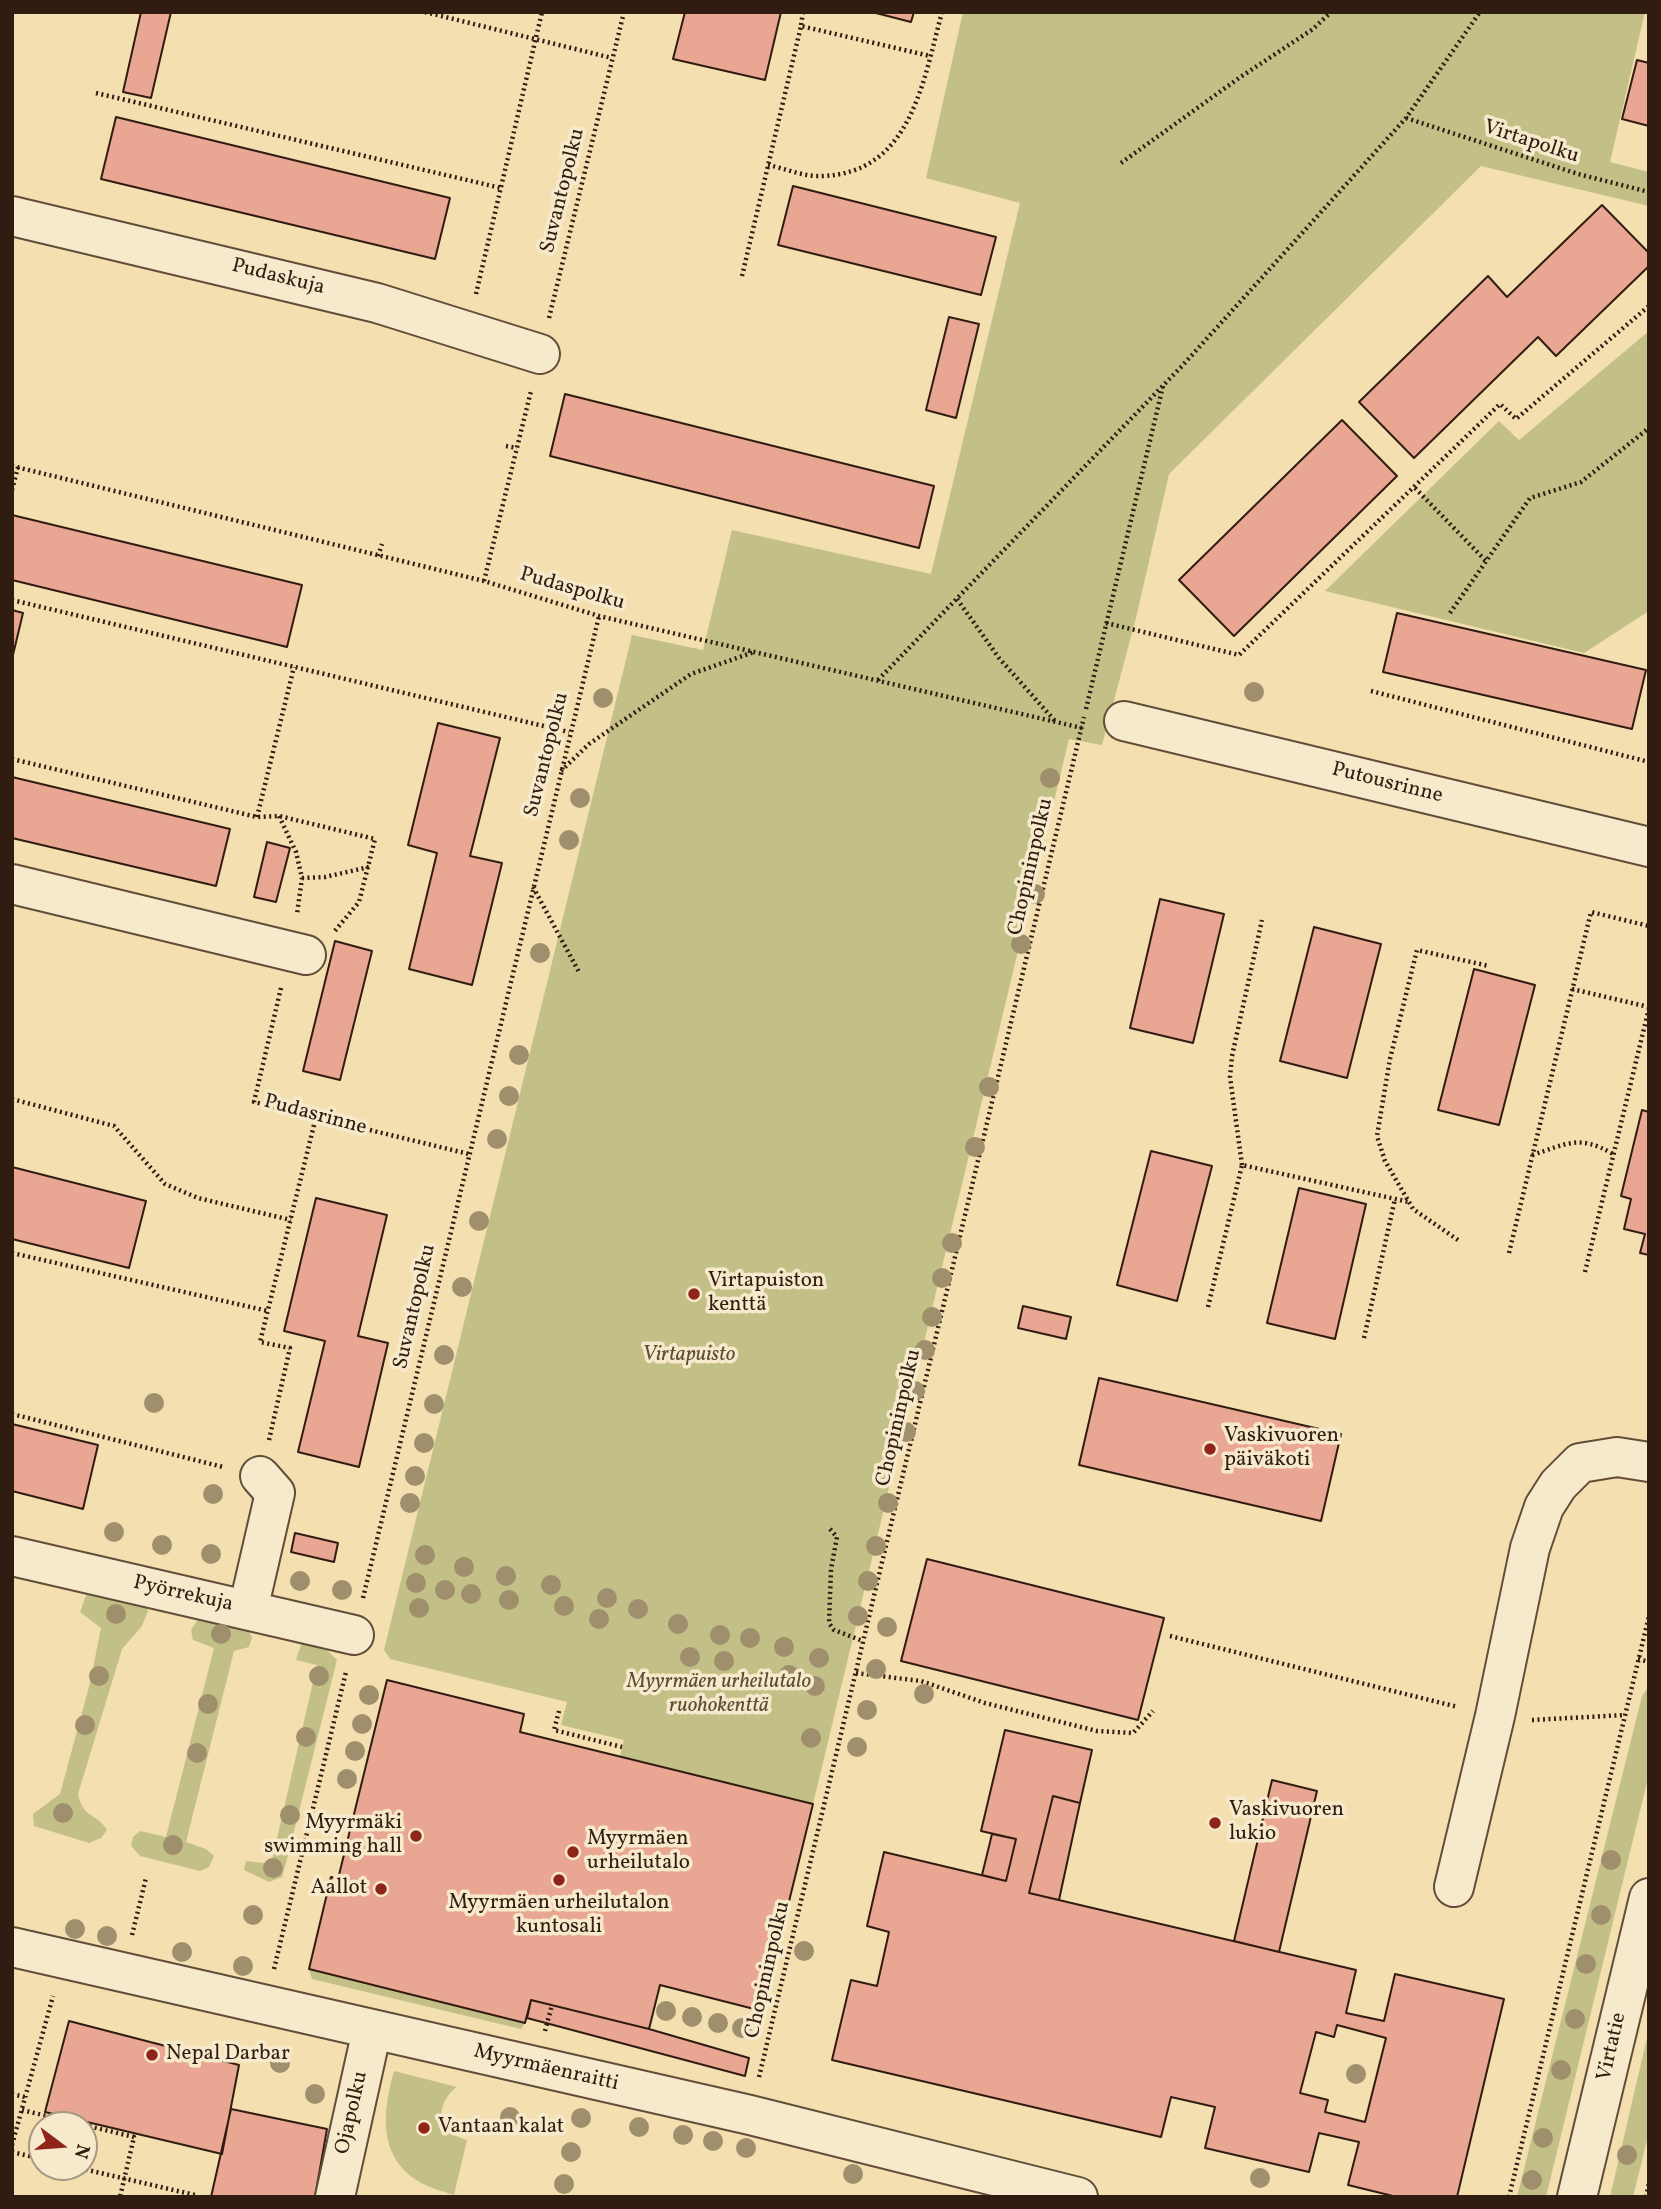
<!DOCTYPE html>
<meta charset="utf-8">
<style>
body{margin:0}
#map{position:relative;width:1661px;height:2209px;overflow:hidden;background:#f3dfb0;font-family:Vollkorn,serif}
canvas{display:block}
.frame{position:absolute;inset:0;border:14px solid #311c11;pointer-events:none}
.north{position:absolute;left:28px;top:2111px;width:70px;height:70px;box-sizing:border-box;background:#f7eacc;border:2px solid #a89881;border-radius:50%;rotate:106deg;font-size:19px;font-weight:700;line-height:28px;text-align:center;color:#311c11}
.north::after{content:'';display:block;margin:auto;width:24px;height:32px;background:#8f2418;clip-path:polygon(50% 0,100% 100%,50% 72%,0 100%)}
</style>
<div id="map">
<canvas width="1661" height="2209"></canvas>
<div class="frame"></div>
<div class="north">N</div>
</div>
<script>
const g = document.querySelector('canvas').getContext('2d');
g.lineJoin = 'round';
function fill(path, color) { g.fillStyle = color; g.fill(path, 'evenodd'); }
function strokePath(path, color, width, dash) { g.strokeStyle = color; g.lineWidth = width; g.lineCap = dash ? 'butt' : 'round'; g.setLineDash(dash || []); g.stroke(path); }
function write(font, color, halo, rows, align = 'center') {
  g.font = font + ' Vollkorn,serif'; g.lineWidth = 7; g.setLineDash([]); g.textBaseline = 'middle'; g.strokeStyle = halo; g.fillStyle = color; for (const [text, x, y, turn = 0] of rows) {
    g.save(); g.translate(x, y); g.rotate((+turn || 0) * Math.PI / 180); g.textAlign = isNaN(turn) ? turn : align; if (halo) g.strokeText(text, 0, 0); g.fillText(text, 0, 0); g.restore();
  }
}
fill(new Path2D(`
 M963 12H1645L1610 162 1649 172V206L1481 166 1169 474 1136 618 1102 745 1069 739 813 1804 620 1756 624 1740 561 1725 567 1702 390 1659 384 1650 632 635 703 650 732 530 931 574 1020 203 926 178Z
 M1649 331V611L1584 653 1325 591 1499 421 1519 440Z
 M87 1593 147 1606 148 1611 142 1626 122 1649 78 1794C83 1819 97 1813 107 1830L101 1838 89 1843 34 1826 33 1814 60 1794 90 1683 101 1628 80 1612Z
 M197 1621H208L248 1630 252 1637 249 1647 234 1651 186 1842 206 1849 214 1856 209 1867 200 1871 140 1856 131 1846 133 1837 140 1831 166 1837 214 1648 193 1640 191 1630Z
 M302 1642 325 1648 337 1660 287 1859 282 1877 269 1882 244 1870 246 1861 271 1864 317 1665 296 1660Z
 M1649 1686V1774L1546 2197H1517L1642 1696Z
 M309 1969 525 2023 521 2029 312 1979Z
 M1649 2029V2132L1633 2197H1610Z
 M394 2071 457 2087C443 2096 434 2120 450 2133 455 2136 461 2138 467 2140L454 2195C442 2191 429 2188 418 2181 377 2155 383 2111 394 2071Z`), '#c2c086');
const building = new Path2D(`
 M141 12H171L151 98 123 92Z
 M685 12H781L765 80 673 59Z
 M872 12H914L911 22Z
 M1637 60 1649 63V126L1622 119Z
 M116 117 450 198 435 259 101 179Z
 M793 186 996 237 981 295 778 245Z
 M1602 205 1649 253V266L1556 356 1538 337 1414 458 1359 402 1488 276 1507 297Z
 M949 317 979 324 956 418 926 410Z
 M565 394 934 486 919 548 550 456Z
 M1342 420 1397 476 1234 636 1179 580Z
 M12 515 302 585 287 647 12 580Z
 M12 610 23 613 12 659Z
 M1397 613 1646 670 1632 729 1383 672Z
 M438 723 500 738 470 856 502 863 472 985 409 969 437 853 408 845Z
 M12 777 230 829 216 886 12 838Z
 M267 842 290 848 276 902 254 897Z
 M1160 899 1224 914 1193 1043 1130 1028Z
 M1314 927 1381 944 1347 1078 1280 1061Z
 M335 941 372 951 340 1080 303 1071Z
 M1474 969 1535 985 1499 1125 1438 1110Z
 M1642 1110 1649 1112V1255L1640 1253 1645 1234 1624 1229 1631 1199 1621 1196Z
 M1151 1151 1212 1166 1177 1301 1117 1285Z
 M12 1167 146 1201 129 1268 12 1239Z
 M1299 1188 1366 1204 1335 1339 1267 1323Z
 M316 1198 387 1215 358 1336 388 1343 359 1467 298 1452 325 1341 284 1331Z
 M1023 1306 1071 1317 1066 1339 1018 1328Z
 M1099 1378 1341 1434 1321 1521 1079 1465Z
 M12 1424 98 1445 83 1509 12 1491Z
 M295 1533 338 1543 334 1562 291 1552Z
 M927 1559 1164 1618 1138 1720 901 1661Z
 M387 1680 524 1714 520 1732 813 1804 762 2011 660 1985 649 2029 531 2000 525 2023 309 1969 331 1877 338 1879Z
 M1005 1730 1092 1750 1080 1803 1053 1796 1029 1893 1356 1970 1346 2013 1384 2021 1395 1974 1504 1999 1457 2197H1397L1348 2185 1359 2142 1319 2133 1309 2172 1205 2148 1215 2107 1171 2097 1161 2137 832 2060 851 1980 877 1986 889 1932 867 1926 884 1852 1006 1881 1016 1839 981 1831ZM1337 2025 1386 2038 1365 2122 1325 2112 1328 2100 1300 2093 1316 2032 1334 2037Z
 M1272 1780 1317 1791 1279 1952 1234 1941Z
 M1053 1796 1080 1803 1059 1900 1029 1893Z
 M992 1834 1016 1839 1006 1881 982 1875Z
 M531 2000 649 2029 749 2058 745 2076 527 2018Z
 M69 2021 239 2065 222 2154 45 2112Z
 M231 2109 327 2129 315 2197H211Z`);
fill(building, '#e9a692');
strokePath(building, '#311c11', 2);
const minor = new Path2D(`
 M12 216 377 303 540 354
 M1124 721 1649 847
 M12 884 306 955
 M12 1556 354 1635
 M248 1610 275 1493 260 1476
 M1454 1887 1495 1716 1530 1548 1544 1507 1558 1485 1580 1463 1617 1457 1649 1462
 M12 1947 750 2115 1078 2197
 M335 2197 372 2030
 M1577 2197 1649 1898`);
strokePath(minor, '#624d39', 42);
strokePath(new Path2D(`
 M425 12 612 58
 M801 25 803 12
 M96 93 501 188
 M1406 118 1578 174 1649 192
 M1121 163 1239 78 1313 29 1331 12
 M768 165C784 168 804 177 821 176 911 174 923 82 942 12
 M742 276 801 26 930 56
 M476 294 542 12
 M549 318 624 12
 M506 446 517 448
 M12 466 484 581 599 616 1082 728
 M1415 488 1486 561
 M12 490 18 467
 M378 556 382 544
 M484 581 531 391
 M957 599 999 658 1055 721
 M12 600 569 732
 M1450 613 1530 498 1581 482 1649 428
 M1106 623 1239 655 1500 404 1516 419 1649 306
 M878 680 1183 365 1406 118 1480 12
 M1371 691 1649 762
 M1086 709 1163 386
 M12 759 257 817 279 816 375 839 359 902 334 932
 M561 771 589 744 691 674 754 652
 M279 816 296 852 302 878 297 914
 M257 817 294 667
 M302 878 325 877 369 867
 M533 887 579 972
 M281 988 254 1102 469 1154
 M1572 989 1649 1007
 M12 1099 114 1126 165 1184 198 1198 291 1220
 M1532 1155C1567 1144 1579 1134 1613 1154
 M1242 1165 1230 1077 1232 1056 1262 920
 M1458 1240 1413 1209 1385 1161 1377 1136 1390 1059 1417 950 1489 966
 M12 1253 268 1311
 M1509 1253 1591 912 1649 926
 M1585 1272 1649 1008
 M1208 1307 1242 1165 1409 1202
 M1364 1338 1395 1199
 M12 1414 223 1467
 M269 1440 290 1348 260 1342 316 1117
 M830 1529 837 1537 831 1569 829 1623 834 1630 863 1641
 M363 1598 599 616
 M1170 1636 1458 1707
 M1638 1659 1649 1662
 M856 1673 921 1681 985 1703 1097 1731 1133 1733 1153 1711
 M559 1711 554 1730 622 1747
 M1532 1720 1625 1715
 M132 1935 146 1878
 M274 1969 346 1672
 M545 2031 552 2005
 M759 2077 1084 717
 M12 2094 25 2097
 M22 2110 84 2125
 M84 2125 134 2137 120 2197
 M12 2145 53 1996
 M12 2152 42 2159
 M75 2167 195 2195
 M1509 2197 1649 1616
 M1646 2197 1649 2183`), '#311c11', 4.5, [2, 3.5]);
strokePath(minor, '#f7eacc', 38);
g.fillStyle = '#a08f6c';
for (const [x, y] of [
 [1254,692],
 [603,698],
 [1050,778],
 [580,798],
 [569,840],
 [1035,894],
 [1021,944],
 [540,953],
 [519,1055],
 [989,1087],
 [509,1096],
 [497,1139],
 [975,1147],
 [479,1221],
 [952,1243],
 [942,1278],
 [462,1287],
 [932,1317],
 [925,1350],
 [444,1355],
 [915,1391],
 [154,1403],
 [434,1404],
 [906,1432],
 [424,1443],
 [415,1476],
 [213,1494],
 [410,1503],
 [888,1503],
 [114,1532],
 [162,1545],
 [876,1546],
 [211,1554],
 [425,1555],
 [464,1567],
 [506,1576],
 [300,1581],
 [868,1581],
 [416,1583],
 [551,1585],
 [342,1590],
 [445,1590],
 [471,1594],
 [607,1598],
 [509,1600],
 [564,1606],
 [419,1608],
 [638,1609],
 [116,1614],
 [858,1616],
 [599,1619],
 [678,1624],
 [887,1627],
 [221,1634],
 [720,1635],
 [750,1638],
 [784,1647],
 [690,1657],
 [819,1658],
 [724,1661],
 [876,1669],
 [789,1675],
 [99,1676],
 [319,1676],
 [815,1686],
 [924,1694],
 [369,1695],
 [208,1704],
 [867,1710],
 [362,1724],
 [85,1725],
 [306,1737],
 [811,1738],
 [857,1747],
 [355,1751],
 [197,1753],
 [347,1779],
 [63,1813],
 [290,1815],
 [173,1845],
 [1611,1860],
 [273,1868],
 [253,1915],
 [1601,1915],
 [75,1929],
 [107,1936],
 [804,1951],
 [182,1952],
 [1586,1964],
 [243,1966],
 [666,2011],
 [692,2017],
 [1575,2019],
 [718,2023],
 [742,2028],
 [280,2063],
 [1561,2070],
 [1356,2074],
 [315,2094],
 [510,2117],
 [581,2118],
 [639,2127],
 [683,2135],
 [1543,2138],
 [713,2141],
 [746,2148],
 [571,2152],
 [1627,2155],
 [853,2174],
 [1260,2178],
 [1532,2180],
 [564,2184]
]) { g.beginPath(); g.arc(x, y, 10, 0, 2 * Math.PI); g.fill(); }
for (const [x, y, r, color] of [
 [694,1294,7,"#8f2418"],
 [1210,1449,7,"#8f2418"],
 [1215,1823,7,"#8f2418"],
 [416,1836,7,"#8f2418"],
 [573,1852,7,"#8f2418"],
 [559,1880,7,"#8f2418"],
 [381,1889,7,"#8f2418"],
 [152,2055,7,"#8f2418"],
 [424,2128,7,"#8f2418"]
]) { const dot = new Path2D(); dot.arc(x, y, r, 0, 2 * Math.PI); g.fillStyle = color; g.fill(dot); strokePath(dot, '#f7eacc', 2.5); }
write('21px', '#311c11', '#f7eacc', [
 ["Virtapolku",1531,143,18],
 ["Suvantopolku",564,191,-76],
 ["Pudaskuja",278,278,14],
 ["Pudaspolku",572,590,16],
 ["Suvantopolku",548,755,-76],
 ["Putousrinne",1387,784,14],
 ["Chopininpolku",1032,867,-77],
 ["Pudasrinne",315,1116,15],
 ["Suvantopolku",416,1307,-77],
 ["Chopininpolku",900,1418,-77],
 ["Pyörrekuja",183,1595,13],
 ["Chopininpolku",769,1970,-77],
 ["Virtatie",1613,2047,-77],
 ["Myyrmäenraitti",546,2069,13],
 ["Ojapolku",353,2113,-77]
]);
write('21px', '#311c11', '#f7eacc', [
 ["Virtapuiston",708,1282],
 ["kenttä",708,1306],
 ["Vaskivuoren",1224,1437],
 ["päiväkoti",1224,1461],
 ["Vaskivuoren",1229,1811],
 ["lukio",1229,1835],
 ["Myyrmäki",402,1824,"right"],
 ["swimming hall",402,1848,"right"],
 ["Myyrmäen",587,1840],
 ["urheilutalo",587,1864],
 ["Aallot",367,1889,"right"],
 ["Myyrmäen urheilutalon",559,1904,"center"],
 ["kuntosali",559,1928,"center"],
 ["Nepal Darbar",166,2055],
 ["Vantaan kalat",438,2128]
], 'left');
write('italic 21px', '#5c4d34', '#f7eacc', [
 ["Virtapuisto",689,1356],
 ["Myyrmäen urheilutalo",719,1683],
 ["ruohokenttä",719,1707]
]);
</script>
